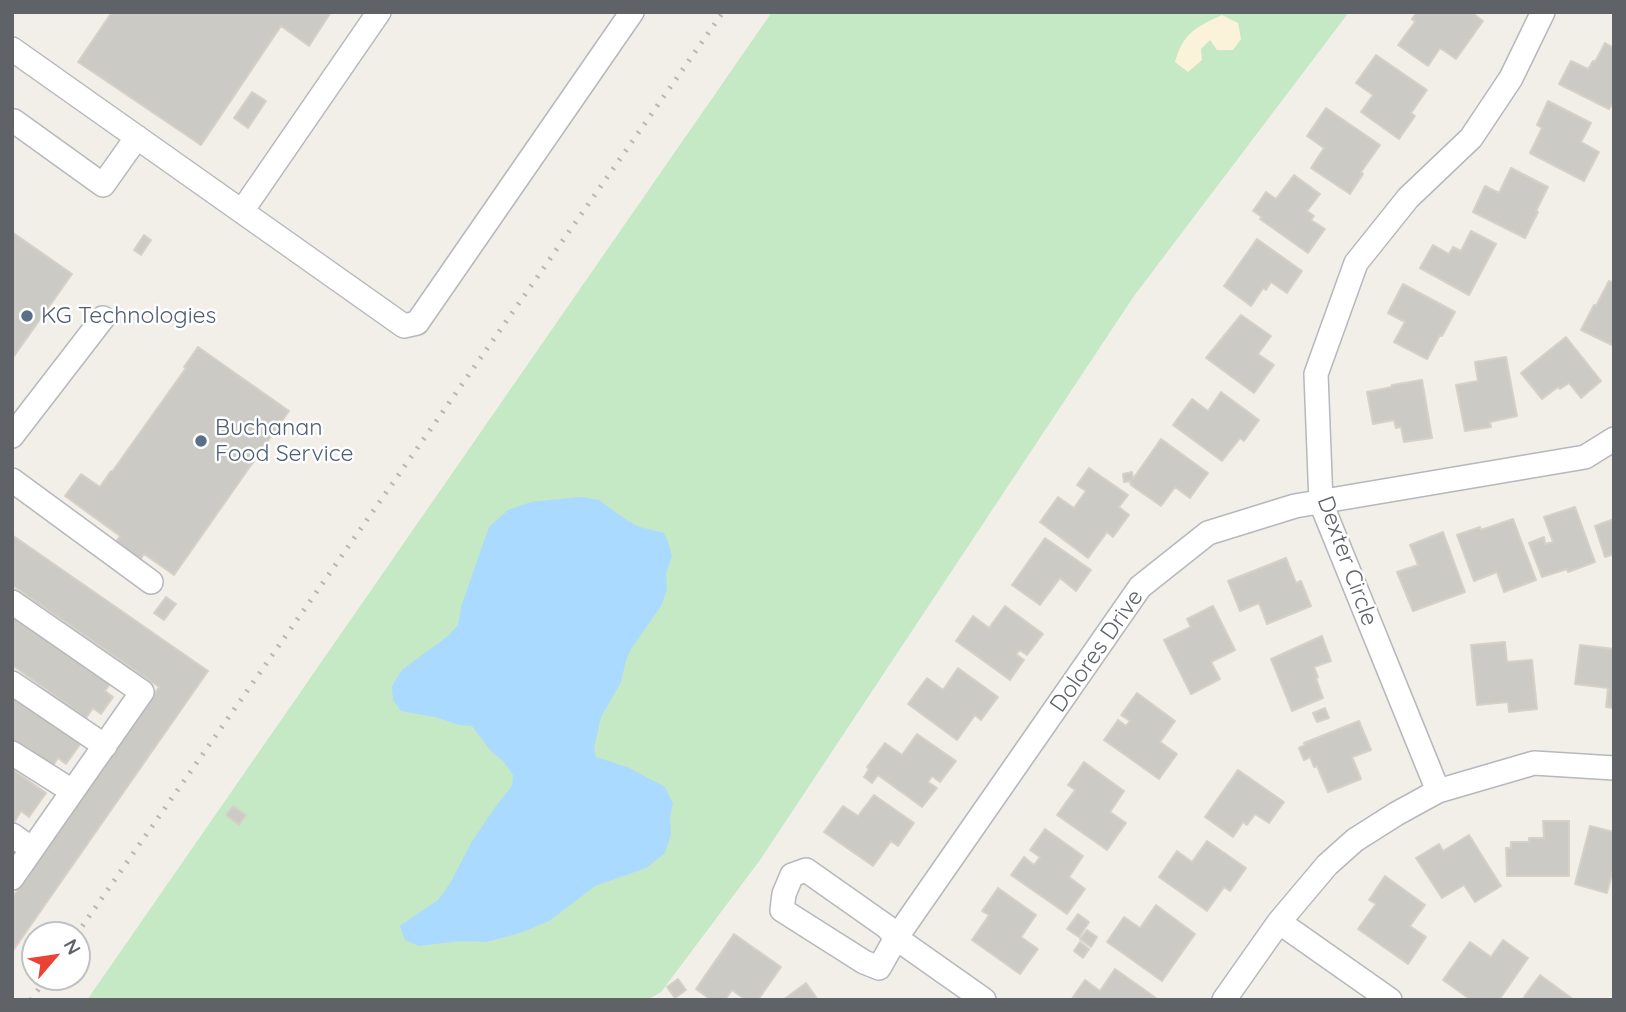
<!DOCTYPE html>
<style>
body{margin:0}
#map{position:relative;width:1626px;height:1012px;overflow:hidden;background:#f1efe8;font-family:Quicksand,sans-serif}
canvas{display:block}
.frame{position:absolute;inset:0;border:14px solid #5f6368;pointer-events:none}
.north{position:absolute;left:21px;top:921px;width:70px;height:70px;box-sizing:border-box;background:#fff;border:2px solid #bfc1c3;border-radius:50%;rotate:61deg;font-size:19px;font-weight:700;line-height:28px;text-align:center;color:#5f6368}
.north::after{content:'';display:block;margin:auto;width:24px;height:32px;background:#ea4335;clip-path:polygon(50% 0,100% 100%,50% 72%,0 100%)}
</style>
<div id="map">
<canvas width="1626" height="1012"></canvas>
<div class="frame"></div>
<div class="north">N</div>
</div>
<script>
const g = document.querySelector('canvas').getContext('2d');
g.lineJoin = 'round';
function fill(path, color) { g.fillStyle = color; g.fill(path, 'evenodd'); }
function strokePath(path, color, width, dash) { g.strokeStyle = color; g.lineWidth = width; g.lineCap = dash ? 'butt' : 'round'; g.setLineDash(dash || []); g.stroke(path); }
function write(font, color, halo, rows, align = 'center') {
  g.font = font + ' Quicksand,sans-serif'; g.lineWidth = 5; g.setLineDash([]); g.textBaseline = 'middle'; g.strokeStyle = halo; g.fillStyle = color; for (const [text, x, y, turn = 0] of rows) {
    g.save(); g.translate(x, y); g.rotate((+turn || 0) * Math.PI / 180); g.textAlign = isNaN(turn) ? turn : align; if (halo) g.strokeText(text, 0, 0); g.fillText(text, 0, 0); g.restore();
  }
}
fill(new Path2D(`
 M772 12H1349L1134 296 760 860 661 992 647 1000H87Z`), '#c5e8c5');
fill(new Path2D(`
 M1222 15 1238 23 1241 39 1233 50H1217L1210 40 1201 49 1202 60 1188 72 1175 62C1183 33 1196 27 1222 15Z`), '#fbf3d9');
fill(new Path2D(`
 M582 497 599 500 628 521 640 527 664 533 668 542 672 556 666 573 667 590 661 606 631 649 626 660 621 682 601 717 594 748 596 757 627 767 665 787 673 804 670 816 671 834 665 853 646 868 595 886 549 921 520 933 486 942 459 941 419 946 405 940 400 926 438 900 451 882 471 843 496 806 512 786 513 775 503 761 491 751 472 726 460 725 435 717 401 711 393 700 392 686 402 670 448 636 458 625 462 604 489 527 508 510 531 502Z`), '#aadaff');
const building = new Path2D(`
 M112 12H331L309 46 281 26 201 145 78 62Z
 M1417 12H1471L1483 21 1456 59 1440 48 1428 66 1398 45 1415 22 1412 19Z
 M1605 43 1614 48V101L1609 109 1559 84 1571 61 1588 69 1593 61 1595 62Z
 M1376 55 1427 90 1411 113 1415 116 1399 139 1361 112 1373 95 1356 83Z
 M252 92 266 101 248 128 234 118Z
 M1548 101 1591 123 1581 142 1599 152 1584 181 1530 153 1542 128 1537 125Z
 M1326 108 1380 145 1361 172 1363 174 1350 194 1311 168 1324 148 1307 136Z
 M1511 168 1548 187 1536 211 1538 212 1525 238 1473 212 1485 186 1499 193Z
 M1294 175 1320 194 1307 211 1314 216 1311 220 1325 229 1308 253 1260 219 1262 217 1253 211 1266 192 1276 199Z
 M1471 231 1496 244 1469 295 1420 268 1433 245 1449 254 1453 247 1461 251Z
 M12 232 72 274 12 359Z
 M144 235 151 240 141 255 134 250Z
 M1257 239 1302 271 1287 293 1271 282 1266 290 1263 288 1251 306 1224 286Z
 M1609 281 1614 283V346L1581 330 1594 305 1596 306Z
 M1403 284 1455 312 1442 336 1440 335 1427 359 1394 342 1405 322 1388 313Z
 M1241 315 1271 336 1258 354 1274 365 1254 393 1206 358Z
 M1566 337 1601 381 1581 398 1569 383 1560 389 1558 387 1542 399 1521 373Z
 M198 347 289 411 174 575 144 554 140 560 115 543 120 536 65 496 81 474 100 487 111 471 112 472 186 368 184 367Z
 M1506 357 1517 416 1490 422 1491 427 1465 431 1456 385 1478 381 1475 362Z
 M1422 380 1432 438 1404 442 1401 427 1396 428 1394 420 1373 424 1367 392 1392 387V385Z
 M1221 392 1259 420 1244 441 1240 438 1222 461 1173 425 1192 399 1208 411Z
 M1161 439 1208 473 1190 498 1175 487 1161 506 1131 485 1130 483 1131 481 1124 482 1123 474 1132 472 1133 479Z
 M1089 468 1128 495 1119 507 1129 515 1113 537 1107 532 1088 558 1040 522 1058 497 1074 508 1086 491 1077 485Z
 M1575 507 1595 562 1568 572 1567 569 1542 577 1529 543 1544 537 1545 544 1553 542 1544 517Z
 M1513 519 1536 580 1504 592 1497 572 1474 581 1457 535 1480 527 1481 530Z
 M1614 519V554L1605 557 1595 526Z
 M1443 532 1465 592 1413 611 1397 572 1418 565 1410 545Z
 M12 535 208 671 12 952V898L159 687 12 585Z
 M1045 538 1091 570 1076 591 1060 578 1040 605 1012 585Z
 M1286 558 1296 583 1301 581 1311 606 1267 624 1259 603 1240 611 1228 581Z
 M166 597 176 604 164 620 154 613Z
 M1005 606 1043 634 1027 655 1020 650 1016 654 1024 660 1010 680 956 641 973 616 989 628Z
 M1213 606 1235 650 1211 662 1220 679 1191 694 1164 640 1191 627 1187 619Z
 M12 615 110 684 105 691 113 697 101 714 93 708 86 718 12 665Z
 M1322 636 1331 661 1314 667 1318 677 1316 678 1323 698 1292 711 1271 659Z
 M1505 642 1507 662 1532 660 1537 709 1509 712 1508 702 1477 705 1471 645Z
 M1580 645 1614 649V708L1606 707 1608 688 1575 684Z
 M958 668 998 697 981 720 975 715 957 740 908 704 927 678 943 690Z
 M1137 693 1175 721 1160 742 1177 754 1159 779 1104 740 1118 720 1126 726 1130 721 1121 715Z
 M12 695 81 743 66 764 58 758 52 767 12 739Z
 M1325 708 1329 718 1317 722 1313 713Z
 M1359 721 1371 750 1352 757 1361 779 1328 792 1317 766 1314 767 1310 757 1304 760 1299 748 1305 745 1304 743Z
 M917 734 956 761 940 782 932 776 928 782 937 788 922 807 878 775 872 783 864 777 869 769 867 767 885 743 902 755Z
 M1084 762 1124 791 1110 812 1126 823 1107 850 1057 815 1075 790 1068 785Z
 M12 769 46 793 29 817 21 811 15 821 12 819Z
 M1238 770 1284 802 1269 823 1255 814 1247 825 1243 822 1233 837 1205 817Z
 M874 795 914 823 898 846 891 841 873 866 824 832 843 806 858 816Z
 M233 806 246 815 239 825 226 815Z
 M1543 821H1569V876H1507L1506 848H1511V842H1529V838H1544Z
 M1590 826 1614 832V873H1612L1607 893 1575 884Z
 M1045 829 1083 856 1069 877 1085 889 1067 914 1011 875 1024 857 1034 865 1040 857 1030 850Z
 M1469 835 1501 886 1475 902 1464 885 1442 898 1416 858 1439 844 1443 851Z
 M1207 841 1246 868 1230 891 1224 887 1207 911 1159 877 1177 851 1192 862Z
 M1385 876 1425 905 1410 926 1426 937 1408 964 1358 929 1376 904 1369 900Z
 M998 888 1036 915 1021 937 1038 949 1020 974 972 940 989 915 982 911Z
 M1156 905 1195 934 1162 981 1107 942 1124 917 1140 928Z
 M1078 914 1089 922 1079 937 1067 929Z
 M1087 930 1097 937 1091 947 1080 939Z
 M734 934 781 967 758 1000H746L732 990 725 1000H711L696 989Z
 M1503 940 1528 958 1499 1000H1471L1443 980 1470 942 1491 957Z
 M1080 942 1089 949 1083 958 1074 951Z
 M1115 969 1156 998 1155 1000H1071L1085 980 1100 991Z
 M1540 975 1574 1000H1522Z
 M678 979 686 990 675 998 667 987Z
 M806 983 818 1000H783Z`);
fill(building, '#cccac5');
strokePath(building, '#d6d1c6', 2);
const minor = new Path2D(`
 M12 49 404 326 417 323 632 12
 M12 123 14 121 103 185 137 137
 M242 211 379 12
 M12 436 103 318
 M12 480 151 582
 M12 602 142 692 12 878
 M12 683 105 746
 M12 753 72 791
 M1438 791 1321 503 1316 374 1356 263 1408 198 1471 138 1511 78 1543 12
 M12 835 32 849
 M806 870 887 927 896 938 879 968 864 962 782 910 784 894 792 875Z
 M1279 922 1390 1000
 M984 1000 896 938 1140 587 1208 533 1295 506 1585 457 1614 439
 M1224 1000 1279 922 1327 865 1355 840 1396 814 1438 791 1534 763 1614 768`);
strokePath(minor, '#b5b8bc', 26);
strokePath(minor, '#fff', 23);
strokePath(new Path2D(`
 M76 935 723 12
 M31 1000 47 977`), '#b6b7b8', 5, [2, 9]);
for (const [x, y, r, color] of [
 [27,316,7,"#5c6f8a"],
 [201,441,7,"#5c6f8a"]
]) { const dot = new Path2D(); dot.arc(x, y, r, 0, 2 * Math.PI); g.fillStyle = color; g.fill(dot); strokePath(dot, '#fff', 2.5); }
write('23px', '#4e5e75', '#fff', [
 ["KG Technologies",41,316],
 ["Buchanan",215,428],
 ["Food Service",215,454]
], 'left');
write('23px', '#5f6368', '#fff', [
 ["Dexter Circle",1347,561,70],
 ["Dolores Drive",1097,651,-55]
]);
</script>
